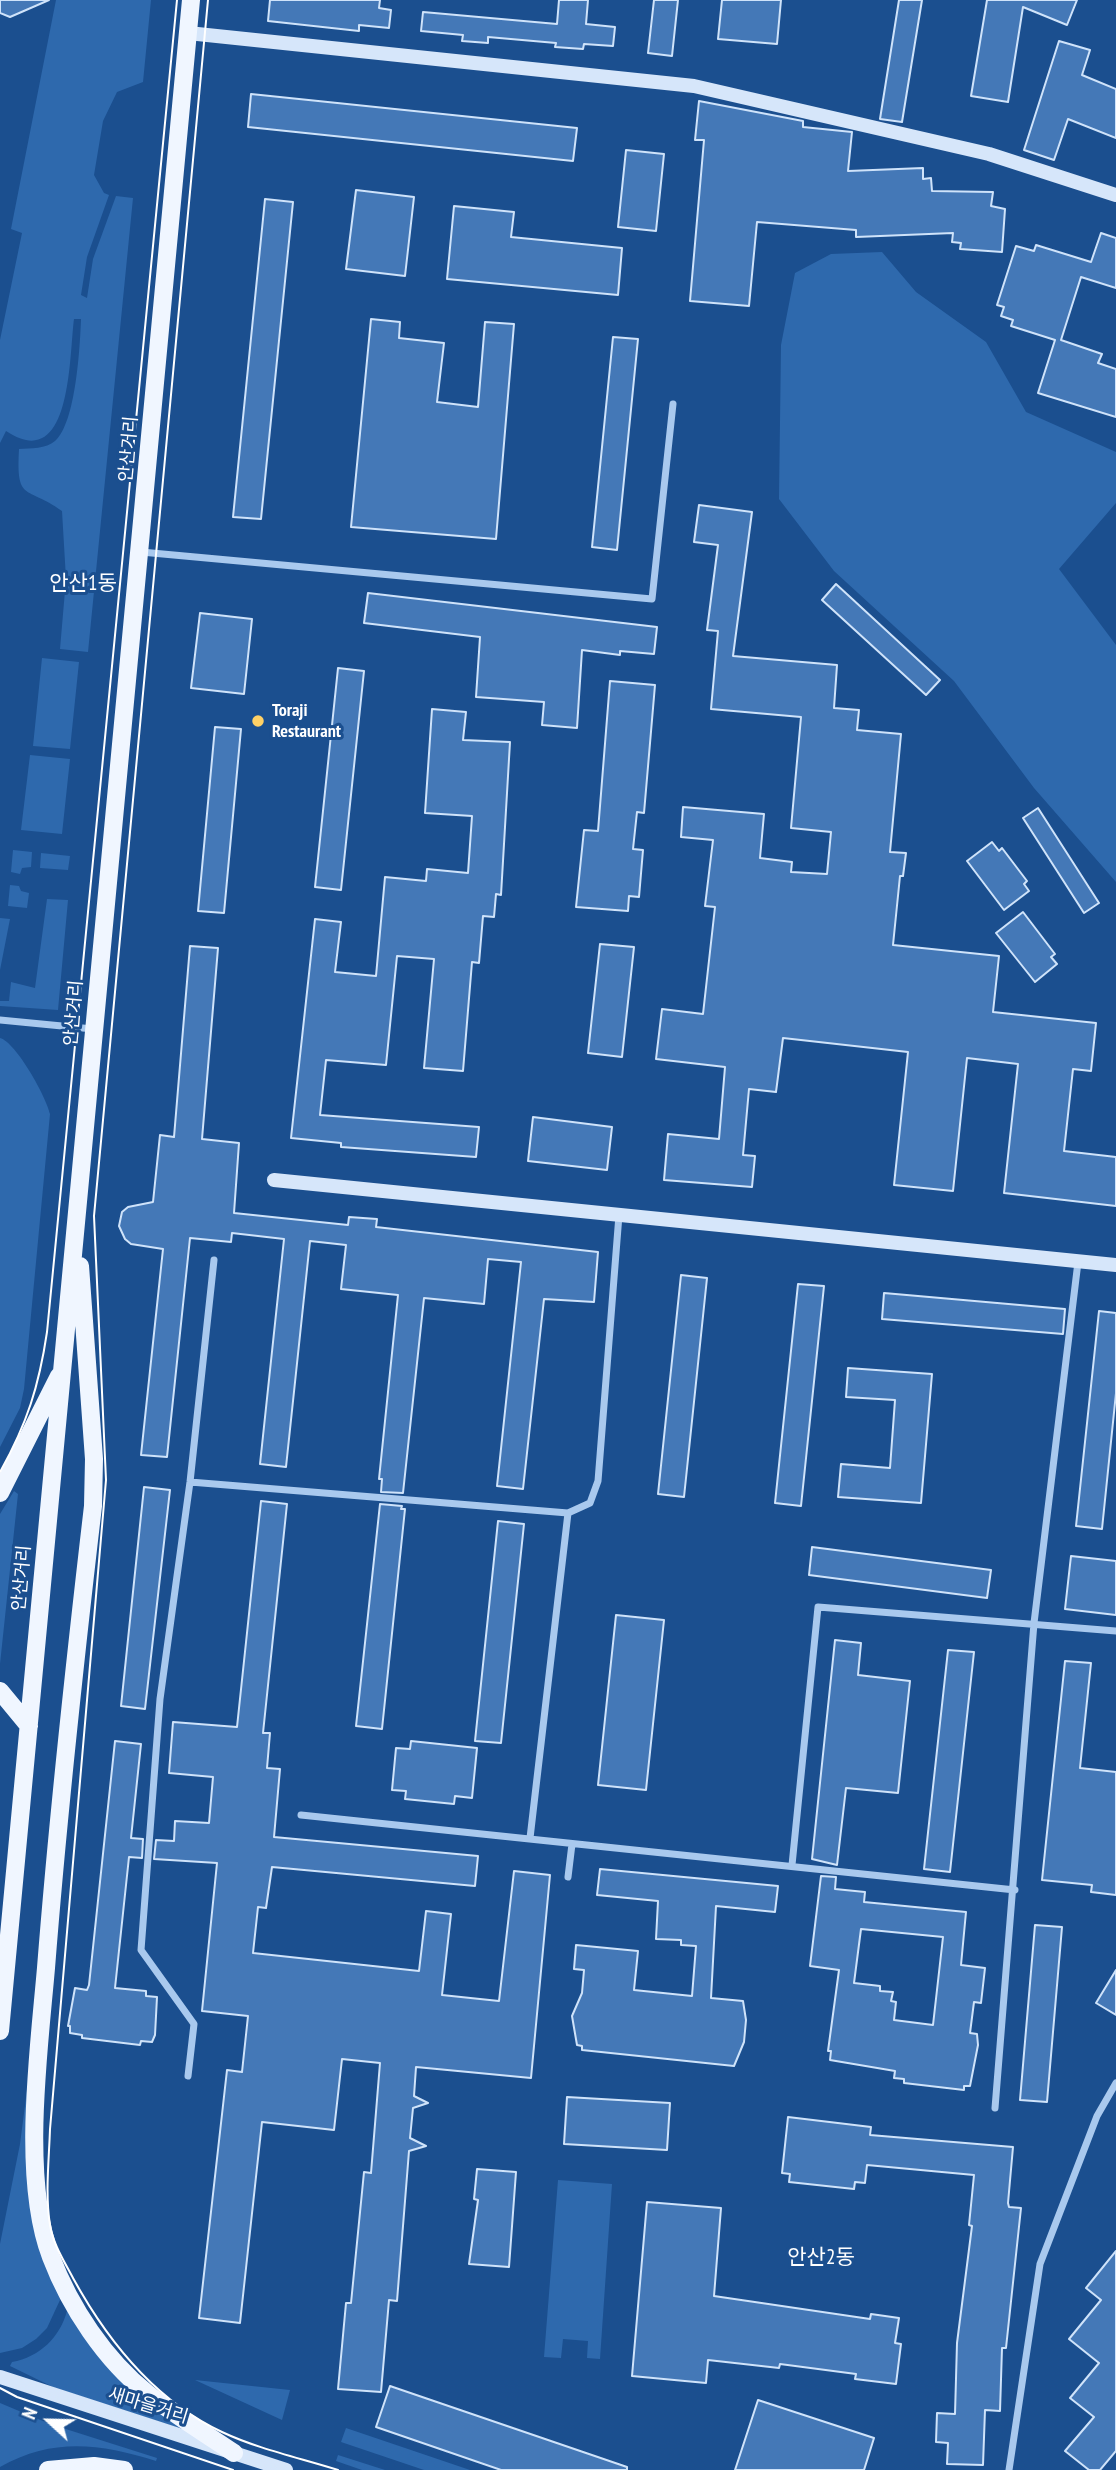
<!DOCTYPE html>
<meta charset="utf-8">
<style>
body{margin:0}
#map{position:relative;width:1116px;height:2470px;overflow:hidden;background:#1b4f8f;font-family:"PT Sans Narrow",sans-serif}
canvas{display:block}
.north{position:absolute;left:14px;top:2386px;width:70px;height:70px;-webkit-text-stroke:5px #1b4f8f;paint-order:stroke;rotate:292deg;font-size:19px;font-weight:700;line-height:28px;text-align:center;color:#fff}
.north::after{content:'';display:block;margin:auto;width:24px;height:32px;background:#fff;clip-path:polygon(50% 0,100% 100%,50% 72%,0 100%)}
</style>
<div id="map">
<canvas width="1116" height="2470"></canvas>
<div class="north">N</div>
</div>
<script>
const g = document.querySelector('canvas').getContext('2d');
g.lineJoin = 'round';
function fill(path, color) { g.fillStyle = color; g.fill(path, 'evenodd'); }
function strokePath(path, color, width, dash) { g.strokeStyle = color; g.lineWidth = width; g.lineCap = dash ? 'butt' : 'round'; g.setLineDash(dash || []); g.stroke(path); }
function write(font, color, halo, rows, align = 'center') {
  g.font = font + ' "PT Sans Narrow","Noto Sans KR",sans-serif'; g.lineWidth = 6; g.setLineDash([]); g.textBaseline = 'middle'; g.strokeStyle = halo; g.fillStyle = color; for (const [text, x, y, turn = 0] of rows) {
    g.save(); g.translate(x, y); g.rotate((+turn || 0) * Math.PI / 180); g.textAlign = isNaN(turn) ? turn : align; if (halo) g.strokeText(text, 0, 0); g.fillText(text, 0, 0); g.restore();
  }
}
fill(new Path2D(`
 M56 0H151L143 82 117 92 103 121 94 175 104 193 109 195 87 257 81 295 87 298 93 259 116 196 133 198 88 652 60 649 66 579 62 511C26 485 16 503 19 449 31 448 46 449 55 441 76 423 80 346 81 319H74C69 356 72 475 6 431L0 443V340L22 233 11 229Z
 M882 252 916 292 986 342 1026 412 1116 452V503L1059 569 1116 645V882L1034 788 954 681 834 571 779 499 781 345 795 273 831 254Z
 M42 658 79 662 70 749 33 746Z
 M30 755 70 759 62 834 21 830Z
 M13 850 32 852 31 867 22 868 20 874 11 872Z
 M41 853 70 856 68 870 40 868Z
 M10 885 19 886 21 891 29 893 27 908 8 906Z
 M47 899 68 900 58 1010 0 1006V1001H9L11 982 35 988Z
 M0 918 10 919 0 970Z
 M0 1038C16 1042 47 1098 50 1114L24 1389 20 1408 0 1447Z
 M14 1491 18 1494 0 1664V1514Z
 M31 2059 27 2140 60 2300 47 2328 36 2339 22 2348 0 2353V2244L20 2144Z
 M558 2180 612 2184 600 2359 587 2358 588 2341 563 2339 561 2358 544 2357Z
 M67 2311 181 2426 179 2428 55 2388 10 2366 12 2362C40 2357 60 2337 67 2311Z
 M195 2380 290 2390 282 2420Z
 M0 2403 50 2424 157 2458 156 2461C100 2444 54 2437 0 2467Z
 M346 2428 470 2470H424L341 2442Z
 M338 2455 385 2470H362L336 2461Z`), '#2e69ad');
const building = new Path2D(`
 M0 0H49L10 17 0 13Z
 M270 0H380L379 8 391 10 389 28 359 25V31L268 21Z
 M559 0H588L586 24 615 27 613 46 584 44 583 49 555 47 556 43 488 37V43L462 41 463 35 421 31 423 12 557 24Z
 M654 0H678L672 56 648 53Z
 M722 0H781L777 44 718 39Z
 M899 0H922L902 122 880 119Z
 M987 0H1077L1067 25 1023 7 1008 102 971 96Z
 M1059 41 1090 50 1082 75 1116 89V138L1068 119 1054 160 1024 150Z
 M251 94 577 128 573 161 248 127Z
 M699 101 803 121V127L852 132 848 171 923 168V179L931 178 932 191 993 192 991 206 1005 209 1002 252 960 249 961 243 952 242 953 233 856 237V230L757 222 749 306 690 301 704 140H695Z
 M626 150 664 154 656 231 618 227Z
 M356 190 414 197 405 276 346 269Z
 M265 199 293 202 261 519 233 517Z
 M454 206 514 212 511 237 622 248 618 295 447 279Z
 M1101 233 1116 238V288L1081 277 1061 340 1102 354 1098 363 1116 369V417L1038 393 1055 340 1011 326 1013 320 1001 316 1004 307 997 305 1016 246 1034 251 1036 245 1091 262Z
 M371 319 400 322 399 338 444 343 437 402 478 407 485 322 514 324 496 539 351 527Z
 M613 337 638 339 617 550 592 547Z
 M699 505 752 512 733 656 837 665 834 708 859 710 857 730 901 734 890 852 906 853 903 876H900L893 945 999 956 993 1012 1096 1023 1091 1071 1073 1069 1064 1151 1116 1157V1206L1004 1193 1018 1064 967 1058 953 1191 894 1185 908 1052 783 1038 776 1092 749 1089 743 1155 755 1156 752 1187 664 1180 668 1134 719 1139 725 1067 656 1059 662 1009 703 1014 715 907 705 906 713 840 681 837 683 807 764 814 760 858 792 862 791 872 827 874 831 832 791 828 801 717 711 709 718 631 707 630 718 545 694 542Z
 M836 584 940 680 926 695 822 600Z
 M368 593 657 627 654 654 620 651V655L582 650 577 728 542 725 544 702 476 697 480 637 364 623Z
 M200 613 252 619 244 694 191 688Z
 M338 668 364 671 341 890 315 887Z
 M610 681 655 685 644 813 637 812 633 849 643 850 639 897 629 896 628 911 576 907 584 830 598 831Z
 M432 709 466 712 463 740 510 742 501 895 496 894 494 917 483 916 479 963 472 962 463 1071 424 1068 434 959 397 956 386 1065 326 1060 320 1115 479 1127 476 1157 341 1147V1143L291 1138 315 919 341 922 335 972 376 976 385 877 426 881 427 869 468 873 472 816 425 813Z
 M215 727 241 729 224 913 198 911Z
 M1038 808 1099 903 1084 913 1023 818Z
 M992 842 999 851 1002 848 1027 881 1024 884 1029 891 1004 910 967 861Z
 M1023 912 1055 954 1051 957 1057 964 1035 982 996 933Z
 M600 944 634 947 622 1057 588 1053Z
 M190 946 218 948 202 1139 239 1143 234 1213 348 1225 349 1217 377 1219 376 1227 598 1252 594 1302 544 1299 523 1489 497 1486 521 1262 488 1259 484 1304 424 1298 403 1493 381 1492 382 1479H379L398 1295 341 1289 346 1245 310 1241 286 1467 260 1464 284 1239 232 1233 231 1242 190 1238 167 1457 141 1455 163 1249 131 1244 125 1239 119 1226 122 1212 128 1207 153 1202 160 1135 174 1137Z
 M533 1117 612 1127 607 1170 528 1161Z
 M681 1275 707 1278 684 1497 658 1494Z
 M798 1284 824 1286 801 1506 775 1503Z
 M884 1293 1065 1309 1063 1334 882 1319Z
 M1099 1311 1116 1313V1393L1102 1529 1076 1526Z
 M848 1368 932 1374 921 1503 838 1497 841 1464 890 1468 895 1400 846 1397Z
 M144 1487 170 1490 145 1709 121 1706Z
 M261 1501 287 1504 263 1733H270L267 1768 280 1769 274 1837 478 1856 475 1886 272 1867 266 1908 258 1907 253 1953 419 1971 426 1911 451 1914 442 1995 499 2001 514 1871 550 1875 531 2078 416 2067 414 2096 428 2103 413 2108 410 2138 426 2146 409 2151 397 2301 389 2300 381 2392 338 2389 346 2303H351L364 2172 371 2173 380 2063 342 2059 334 2130 262 2122 240 2323 199 2318 227 2070 242 2072 248 2016 202 2011 217 1863 154 1859 156 1840 174 1841 175 1821 209 1823 213 1777 169 1773 173 1722 237 1727Z
 M380 1504 402 1506 401 1509H405L382 1729 356 1726Z
 M498 1521 524 1524 501 1743 475 1741Z
 M812 1547 991 1570 987 1598 809 1575Z
 M1071 1556 1116 1561V1615L1065 1609Z
 M616 1615 664 1620 646 1790 598 1785Z
 M835 1640 861 1643 858 1675 910 1681 898 1793 846 1788 837 1865 812 1859Z
 M948 1650 974 1652 950 1872 924 1869Z
 M1065 1661 1091 1663 1080 1768 1116 1772V1895L1091 1892 1092 1885 1042 1880Z
 M115 1741 141 1744 131 1838 143 1839 142 1858 129 1857 115 1988 146 1991V1996L157 1997 155 2035 152 2042 141 2041 140 2045 82 2038V2035L70 2033V2026H68L75 1988 87 1990 89 1985Z
 M411 1741 477 1748 472 1798 455 1796 454 1804 405 1799 406 1791 392 1790 396 1748 410 1749Z
 M600 1869 778 1886 775 1912 716 1906 711 1998 743 2001 746 2020 744 2042 734 2066 582 2050V2046L577 2045 572 2016 582 1993 584 1970 574 1969 576 1945 638 1951 634 1990 692 1996 696 1946 681 1945V1940L656 1939 658 1901 597 1895Z
 M821 1876 836 1877 835 1889 865 1892 864 1902 966 1912 961 1965 985 1968 981 2003 974 2002 970 2033 977 2034 978 2045 970 2086H964V2090L904 2083V2079L894 2078 895 2071 830 2060 831 2051H828L839 1970 810 1966ZM861 1929 943 1937 933 2025 894 2020 896 2002 891 2001 893 1992 880 1991V1986L854 1983Z
 M1035 1925 1062 1927 1047 2102 1020 2100Z
 M1116 1970V2015L1096 2003Z
 M567 2097 670 2103 667 2150 564 2144Z
 M788 2117 871 2127 870 2135 1013 2147 1008 2203 1009 2207 1021 2208 1006 2348H1002L1000 2411 985 2410 983 2465 947 2464 948 2443 936 2442 937 2413 955 2414 957 2343 972 2226 969 2225 974 2175 867 2165 865 2183 855 2182 854 2189 789 2182 790 2174 782 2173Z
 M477 2169 516 2172 509 2267 469 2264 478 2200 474 2199Z
 M647 2202 721 2208 714 2296 870 2319 871 2314 899 2318 895 2343 901 2344 896 2384 855 2379 856 2374 780 2364 779 2368 708 2360 706 2383 632 2376Z
 M1116 2251V2451L1100 2470H1089L1065 2451 1094 2417 1070 2398 1099 2363 1069 2339 1101 2300 1086 2288Z
 M390 2386 627 2467V2470H501L376 2427Z
 M758 2400 874 2438 864 2470H735Z`);
fill(building, '#4478b7');
strokePath(building, '#cfe3fa', 2);
strokePath(new Path2D(`
 M141 552 652 599 673 404
 M0 1020 93 1029
 M190 1482 568 1513 590 1503 598 1481 619 1215
 M301 1815 1015 1890
 M530 1838 568 1513
 M792 1865 818 1607 1116 1631
 M568 1877 572 1844
 M188 2076 194 2024 141 1950 160 1699 190 1482 214 1260
 M995 2108 1034 1623 1078 1262
 M1009 2470 1040 2264 1097 2116 1116 2083`), '#a9c9ee', 7);
strokePath(new Path2D(`
 M188 33 694 86 989 154 1116 195
 M274 1180 1116 1265
 M0 2377 286 2470`), '#d6e6fa', 14);
strokePath(new Path2D(`
 M80 1266 94 1459 93 1506C75 1660 58 1814 46 1968 39 2050 21 2179 51 2257 70 2307 105 2360 147 2393 174 2415 205 2433 234 2453
 M0 1493 59 1376
 M0 1691 29 1726
 M0 2031 191 0
 M48 2470 94 2466 124 2470`), '#f0f6ff', 18);
strokePath(new Path2D(`
 M208 0 94 1216 106 1480 50 2129C49 2160 45 2194 50 2225 53 2244 64 2261 73 2278 107 2340 156 2401 222 2432 258 2449 300 2458 338 2470
 M0 1472C27 1424 39 1386 47 1332L177 0
 M0 2388 17 2397 233 2470`), '#fff', 2);
for (const [x, y, r, color] of [
 [258,721,7,"#ffd166"]
]) { const dot = new Path2D(); dot.arc(x, y, r, 0, 2 * Math.PI); g.fillStyle = color; g.fill(dot); strokePath(dot, '#1b4f8f', 2.5); }
write('18px', '#fff', '#1b4f8f', [
 ["안산거리",129,449,-85],
 ["안산거리",74,1013,-85],
 ["안산거리",22,1578,-85],
 ["새마을거리",148,2406,17]
]);
write('bold 18px', '#fff', '#1b4f8f', [
 ["Toraji",272,711],
 ["Restaurant",272,732]
], 'left');
write('21px', '#fff', '#1b4f8f', [
 ["안산1동",83,584],
 ["안산2동",821,2258]
]);
</script>
